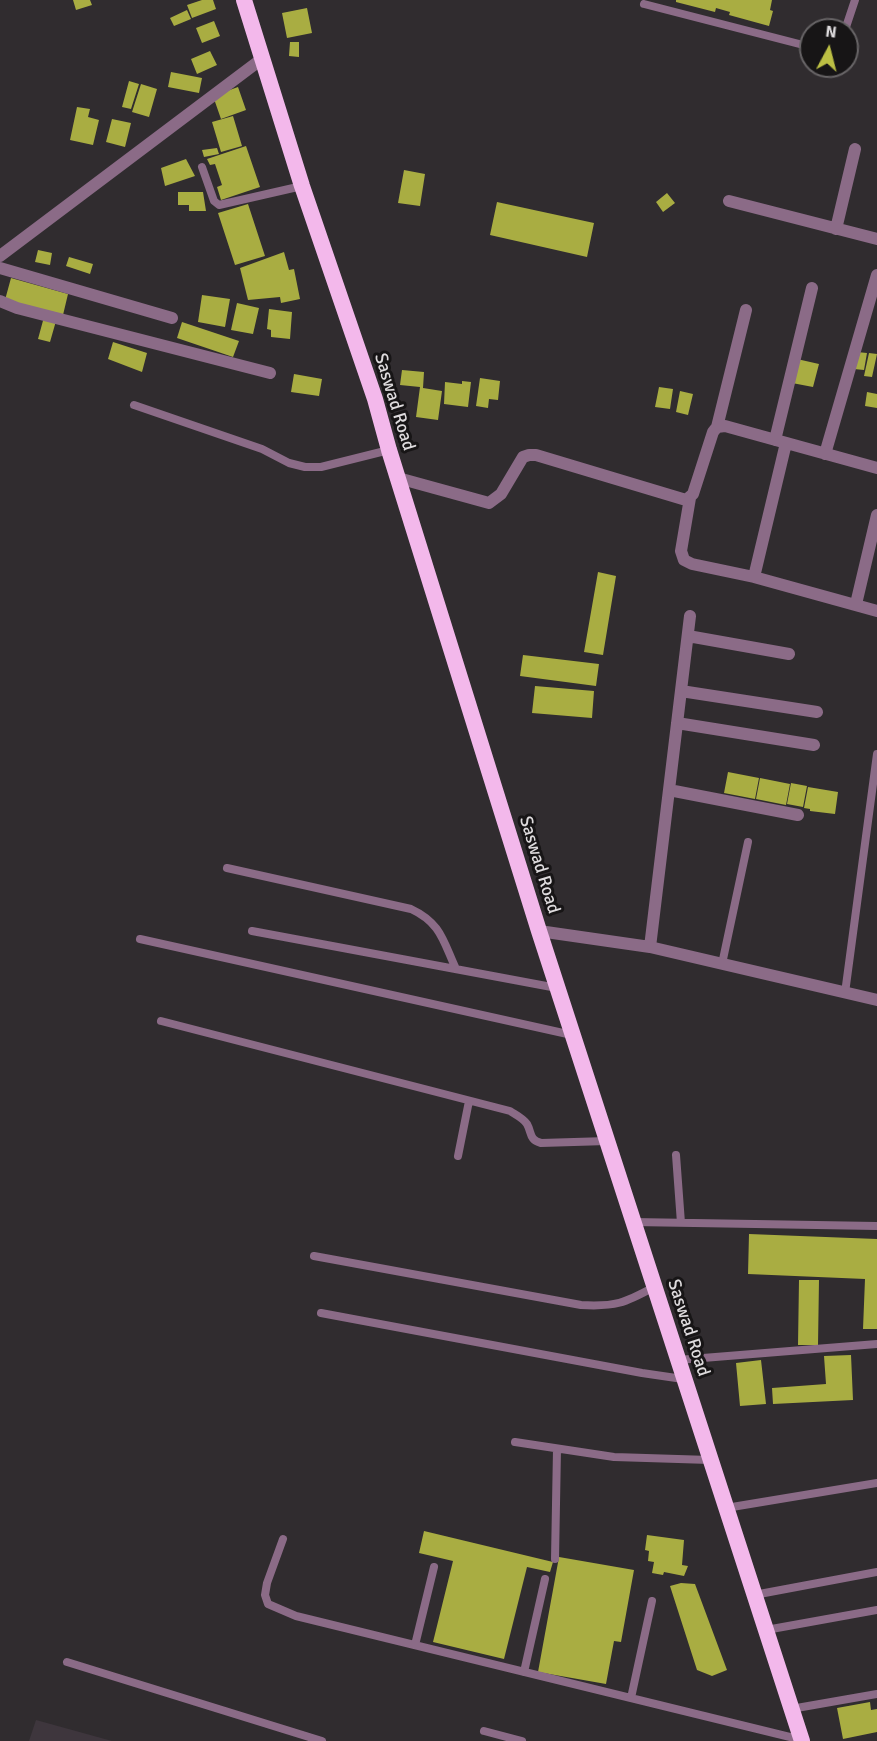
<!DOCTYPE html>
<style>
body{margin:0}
#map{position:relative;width:877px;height:1741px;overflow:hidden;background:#302c2f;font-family:Signika,sans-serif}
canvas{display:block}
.north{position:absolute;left:799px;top:18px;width:60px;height:60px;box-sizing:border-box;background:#171516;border:2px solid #676466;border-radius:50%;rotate:7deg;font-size:16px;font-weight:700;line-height:24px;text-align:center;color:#dedbdd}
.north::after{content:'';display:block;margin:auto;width:21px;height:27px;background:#bcbf44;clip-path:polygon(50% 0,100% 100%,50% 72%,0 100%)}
</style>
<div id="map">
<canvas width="877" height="1741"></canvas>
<div class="north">N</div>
</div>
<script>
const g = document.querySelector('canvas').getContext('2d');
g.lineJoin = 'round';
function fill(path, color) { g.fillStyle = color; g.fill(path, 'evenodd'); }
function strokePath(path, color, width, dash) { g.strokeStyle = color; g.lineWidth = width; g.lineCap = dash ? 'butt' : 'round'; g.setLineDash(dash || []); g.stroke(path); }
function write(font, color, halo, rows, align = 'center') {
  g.font = font + ' Signika,sans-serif'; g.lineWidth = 6; g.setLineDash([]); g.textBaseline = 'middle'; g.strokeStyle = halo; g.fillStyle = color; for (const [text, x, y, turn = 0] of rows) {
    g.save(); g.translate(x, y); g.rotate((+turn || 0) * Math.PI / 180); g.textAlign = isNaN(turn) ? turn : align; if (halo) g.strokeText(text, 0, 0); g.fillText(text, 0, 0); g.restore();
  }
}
fill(new Path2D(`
 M36 1720 112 1741H29Z`), '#3e363d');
fill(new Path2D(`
 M73 0H90L92 5 76 10Z
 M202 0H213L216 9 192 18 187 5Z
 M676 0H772L770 10 773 11 769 26 729 15 730 12 716 8 715 12 676 2Z
 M307 8 312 33 287 38 282 13Z
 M187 10 191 19 174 26 170 18Z
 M214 21 220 36 202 43 196 28Z
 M290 42H299V57L289 56Z
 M210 51 217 65 197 74 191 59Z
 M171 72 202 78 199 93 168 87Z
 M129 81 139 84 131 109 122 107Z
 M141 84 157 89 149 117 132 112Z
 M238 87 246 110 221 119 213 96Z
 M77 107 90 109 88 117 99 120 93 145 70 140Z
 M233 116 242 146 221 152 212 122Z
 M112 119 131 123 125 147 106 142Z
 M246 146 260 187 221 200 217 187 222 185 215 164 210 165 207 159Z
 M217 148 219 154 204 157 202 150Z
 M186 159 195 176 165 186 161 168Z
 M404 170 425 174 420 206 398 203Z
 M178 192H203L206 211H189V205H178Z
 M667 193 675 203 663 212 656 202Z
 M497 202 594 223 587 257 490 235Z
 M248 204 265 256 235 265 218 213Z
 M38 250 52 253 50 265 35 262Z
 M284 252 289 270 294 269 300 299 281 303 280 297 248 300 240 268Z
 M69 257 93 264 90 274 66 266Z
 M11 278 68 294 63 315 5 300Z
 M202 295 230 299 225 327 198 322Z
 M237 303 259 308 253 334 231 330Z
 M269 309 292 312 290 339 271 337V330L267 329Z
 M44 317 56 321 50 342 38 339Z
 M182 322 239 341 233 357 177 338Z
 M113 342 147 353 142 372 108 359Z
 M857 352 867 353 864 370 854 369Z
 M869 353 877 354 872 377 864 376Z
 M797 359 819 364 813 387 792 383Z
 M402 370 424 372 423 388 442 391 438 420 416 417 420 387 400 385Z
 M294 374 322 379 319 396 291 392Z
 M480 378 500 381 498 400 489 399 488 408 476 406Z
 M462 381 471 382 468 407 444 404 445 382 462 384Z
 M659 387 673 389 670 409 655 407Z
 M680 391 693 394 688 415 676 412Z
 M867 392 877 394V408L865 406Z
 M598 572 616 576 603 655 584 652Z
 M523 655 599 664 596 686 520 676Z
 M535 686 594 691 592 718 532 713Z
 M728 772 759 778 755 799 724 793Z
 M760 778 790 784 786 805 756 799Z
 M791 783 807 786 803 807 787 804Z
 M808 787 838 792 835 814 810 811V809L804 808Z
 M749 1234 877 1239V1329H863L865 1279 748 1274Z
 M799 1280H819L818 1345H798Z
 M851 1355 853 1400 773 1404 772 1388 826 1384 824 1356Z
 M761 1360 766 1404 740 1406 736 1363Z
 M424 1531 553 1562 550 1572 527 1567 504 1659 433 1642 453 1561 419 1553Z
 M647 1535 684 1540 682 1565 688 1566 684 1576 664 1572 663 1575 652 1573 654 1562 648 1561 649 1551 645 1550Z
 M559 1557 634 1570 621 1642 614 1641 606 1684 538 1672Z
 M681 1583 695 1584 727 1670 712 1676 697 1670 670 1586Z
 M870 1702 871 1710 877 1709V1732L843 1739 837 1708Z`), '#a9ad42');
strokePath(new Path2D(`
 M644 4 811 47
 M845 30 855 0
 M202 167 214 201 219 205 302 186
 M134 405 262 449 289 463 305 467H321L389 450
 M227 868 411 909C441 923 443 941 456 969
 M252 931 557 988
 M140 939 572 1035
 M722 964 748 842
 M845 993 877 754
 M161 1021 510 1111C516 1115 523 1118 527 1124 532 1133 529 1140 541 1143L607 1141
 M676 1155 681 1223
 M458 1156 469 1101
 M633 1222 877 1226
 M314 1256 581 1305C615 1307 625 1303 654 1287
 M321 1313 642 1373 683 1379
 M678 1360 877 1344
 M515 1442 614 1457 710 1460
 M726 1508 877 1483
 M283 1539 267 1583 265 1595 268 1604 296 1616 802 1740
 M555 1559 557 1449
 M754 1595 877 1572
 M766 1630 877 1610
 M415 1645 434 1567
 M67 1662 322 1741
 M524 1672 545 1579
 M631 1698 652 1601
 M791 1709 877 1694
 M484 1731 522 1741`), '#8b6b87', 8);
strokePath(new Path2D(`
 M729 201 877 239
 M836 229 855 149
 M0 256 263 58
 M0 268 172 318
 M0 301 17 308 270 373
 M717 427 746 310
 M775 440 812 288
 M825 454 877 275
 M398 478 489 503 501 494 523 457 529 455H536L686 500 693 494 713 432 717 427 725 426 877 468
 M690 498 681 551 684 560 692 564 754 577 877 611
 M754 577 786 443
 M856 604 877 515
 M688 636 789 654
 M681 691 817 712
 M677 723 814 745
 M669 790 798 815
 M539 931 650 947 877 1000
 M650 947 690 616`), '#8b6b87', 12);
strokePath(new Path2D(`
 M244 0 302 186 375 399 389 450 539 931 802 1741`), '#f3b8eb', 16);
write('18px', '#dedbdd', '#171516', [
 ["Saswad Road",394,402,73],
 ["Saswad Road",539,865,73],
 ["Saswad Road",688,1328,72]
]);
</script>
